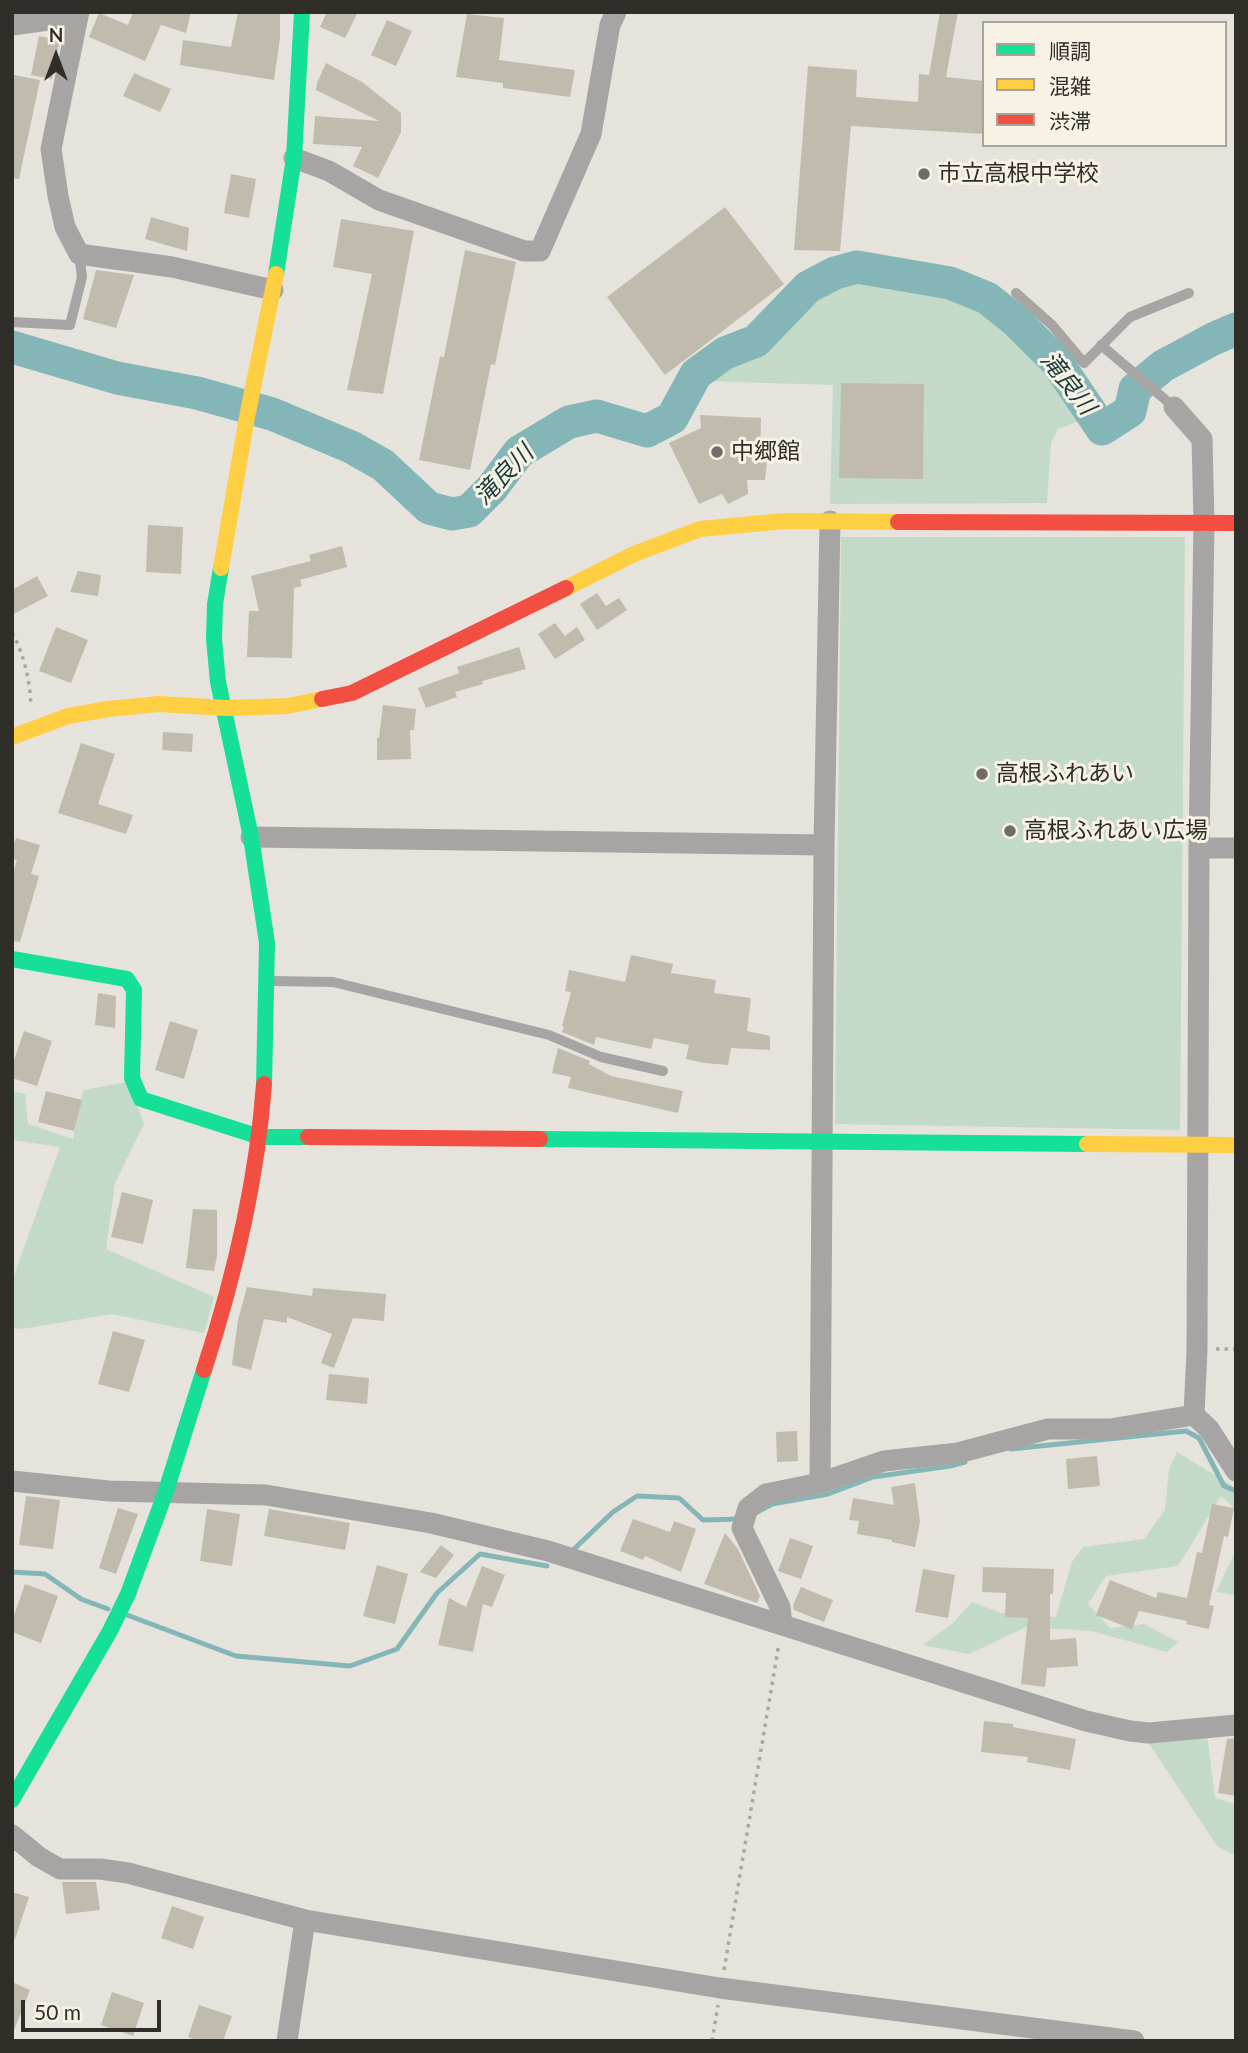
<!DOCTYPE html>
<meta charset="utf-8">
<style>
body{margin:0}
#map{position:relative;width:1248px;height:2053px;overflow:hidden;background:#e6e3dc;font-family:Lato,"Noto Sans JP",sans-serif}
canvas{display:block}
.frame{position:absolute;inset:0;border:14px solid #302e29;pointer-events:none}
.legend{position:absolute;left:982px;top:21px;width:245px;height:126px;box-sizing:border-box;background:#f8f2e5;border:2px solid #a8a49a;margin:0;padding:9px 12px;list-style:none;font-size:21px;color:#302e29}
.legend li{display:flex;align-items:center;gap:14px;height:35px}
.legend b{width:35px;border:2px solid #a8a49a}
.north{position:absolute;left:21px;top:21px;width:70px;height:70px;-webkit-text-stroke:5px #f8f2e5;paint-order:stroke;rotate:0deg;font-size:19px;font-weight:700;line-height:28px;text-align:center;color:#302e29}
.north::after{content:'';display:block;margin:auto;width:24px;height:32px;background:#302e29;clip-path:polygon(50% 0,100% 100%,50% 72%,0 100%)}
.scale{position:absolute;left:21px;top:2000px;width:140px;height:32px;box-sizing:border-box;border:4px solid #302e29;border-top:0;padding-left:9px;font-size:21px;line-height:24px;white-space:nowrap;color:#302e29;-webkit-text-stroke:5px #f8f2e5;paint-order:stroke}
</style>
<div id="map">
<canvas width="1248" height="2053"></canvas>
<div class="frame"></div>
<ul class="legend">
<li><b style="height:9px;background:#16e098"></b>順調</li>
<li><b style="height:9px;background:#ffcf43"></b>混雑</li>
<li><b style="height:9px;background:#f24e42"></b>渋滞</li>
</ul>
<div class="north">N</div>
<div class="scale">50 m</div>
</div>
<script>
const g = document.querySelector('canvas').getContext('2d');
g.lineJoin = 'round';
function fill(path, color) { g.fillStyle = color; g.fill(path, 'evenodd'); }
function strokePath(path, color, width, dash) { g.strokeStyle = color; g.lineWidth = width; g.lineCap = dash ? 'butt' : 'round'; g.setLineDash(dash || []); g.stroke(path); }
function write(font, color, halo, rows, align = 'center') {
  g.font = font + ' Lato,"Noto Sans JP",sans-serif'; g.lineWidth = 6; g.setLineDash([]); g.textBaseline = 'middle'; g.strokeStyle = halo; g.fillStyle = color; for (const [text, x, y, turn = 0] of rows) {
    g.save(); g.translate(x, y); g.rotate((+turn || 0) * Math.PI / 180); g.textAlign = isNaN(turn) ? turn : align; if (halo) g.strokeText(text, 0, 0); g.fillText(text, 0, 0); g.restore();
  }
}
fill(new Path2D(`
 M857 281C928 289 984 294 1036 347 1042 354 1049 360 1054 367 1065 383 1073 403 1082 420L1058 429 1051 443 1047 503 830 504 833 385 703 381 738 364 769 344 804 308 836 285Z
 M841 537H1185L1180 1130 835 1124Z
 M128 1082 144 1124 115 1183 106 1249 214 1297 204 1333 111 1314 22 1329 12 1328V1281L60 1147 12 1140V1091L25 1094 28 1124 73 1139 83 1090Z
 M1177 1452 1236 1488V1510L1221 1496 1178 1566 1106 1576 1088 1604 1110 1628 1144 1624 1178 1642 1167 1652 1092 1631 1026 1627 969 1654 923 1645 952 1624 972 1602 1001 1613 1056 1617 1072 1562 1083 1547 1144 1539 1165 1510 1169 1469Z
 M1236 1550V1595L1216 1592Z
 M1207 1735 1215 1798 1236 1804V1855H1234L1217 1846 1148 1742Z`), '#c2dac7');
strokePath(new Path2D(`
 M1011 1449 1186 1431 1199 1438 1224 1486 1236 1491
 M752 1515 772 1504 828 1494 873 1477 950 1466 965 1462
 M574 1549 613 1512 637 1496 679 1498 703 1520 739 1519
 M12 1572 45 1574 81 1599 108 1609
 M127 1615 236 1656 350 1666 397 1649 437 1593 480 1554 547 1566`), '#85b6b7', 5);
strokePath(new Path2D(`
 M12 347 117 378 197 393 272 414 351 447 383 465 429 508 452 514 469 511 492 488 519 452 569 422 597 416 647 431 672 418 696 374 725 353 756 341 808 287 835 273 857 267 950 283 987 298 1016 321 1056 361 1102 429 1130 411 1135 389 1163 366 1213 339 1236 329`), '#85b6b7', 33);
fill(new Path2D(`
 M133 12H191L186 33 161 25 145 61 89 37 99 13 128 25Z
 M238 12H280V38L274 80 180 65 183 40 231 47Z
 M327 12H358L345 38 320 27Z
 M940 12H958L946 77 984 81V134L851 126 840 251 794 250 808 66 857 70 856 97 918 102 919 74 929 75Z
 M467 14 504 18 499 60 575 70 570 97 503 88V83L456 77Z
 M387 20 412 31 396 66 371 55Z
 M39 36 60 40 52 79 31 75Z
 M326 63 362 82 401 113V132L378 178 353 166 362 147 313 144 315 116 379 121 316 90 317 83Z
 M134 73 171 89 160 112 123 96Z
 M14 75 40 80 19 179 12 178V86Z
 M231 174 256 179 249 218 224 213Z
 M725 207 784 284 665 375 607 297Z
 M151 217 189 228 187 251 145 239Z
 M341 219 414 231 383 394 347 390 372 274 333 267Z
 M465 250 516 262 495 365 491 364 470 470 419 460 440 356 444 357Z
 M96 270 134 275 116 328 83 319Z
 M841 383 924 384 923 479 839 478Z
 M700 415 761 418 760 461 767 462 765 480H747L748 494 728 504 722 494 699 504 669 443 701 428Z
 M148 525 183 527 181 574 146 572Z
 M342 546 347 567 300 580 302 586 294 588 292 658 247 657 249 611H259L251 576 311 561 309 555Z
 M78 571 101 575 98 596 70 592Z
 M37 576 48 596 12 615V590Z
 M597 593 606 606 619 598 627 610 597 630 580 604Z
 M555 623 565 636 577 627 585 640 555 659 538 634Z
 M56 627 88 640 71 683 39 671Z
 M519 647 526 669 482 681 483 684 455 692 457 697 426 708 418 688 459 673 457 667Z
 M383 705 416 709 414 730H410L411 759 377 760V738H379Z
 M163 732 193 734 192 752 162 750Z
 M81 743 115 754 98 804 133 815 126 834 58 813Z
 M16 838 40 845 31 874 39 876 20 942 12 941V876L17 860 12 859V849Z
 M631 955 673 964 671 973 716 980 714 993 751 998 747 1031 770 1036V1050L731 1048 728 1065 704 1063 686 1059 689 1045 654 1038 651 1049 596 1037 594 1045 562 1032 564 1027 562 1026 571 992 565 991 569 970 625 982Z
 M98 993 116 996 115 1028 95 1025Z
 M170 1021 198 1030 184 1079 155 1070Z
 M24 1031 52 1041 37 1086 12 1078V1066Z
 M558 1048 590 1061 589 1064 611 1076 683 1091 678 1113 568 1088 571 1077 552 1073Z
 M46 1091 82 1100 74 1131 38 1122Z
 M122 1192 153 1200 143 1244 111 1237Z
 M193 1209 217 1210V1256L214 1271 186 1268Z
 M247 1287 312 1296 313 1288 386 1294 384 1321 353 1318 334 1368 321 1363 332 1334 287 1317V1323L264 1319 251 1370 232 1365 238 1320Z
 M113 1331 145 1340 129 1392 98 1384Z
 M329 1374 369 1378 367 1404 326 1400Z
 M797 1431 798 1461 777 1462 776 1432Z
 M1097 1456 1100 1486 1068 1489 1066 1459Z
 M915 1483 920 1522 915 1547 892 1542V1540L857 1534 859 1521 849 1520 853 1498 894 1505 891 1487Z
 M26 1496 60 1500 53 1549 19 1545Z
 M1212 1504 1234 1508 1228 1537 1224 1536 1209 1605 1214 1606 1209 1629 1186 1624 1187 1621 1139 1611 1132 1629 1096 1615 1110 1580 1156 1598 1158 1592 1187 1598 1197 1552 1202 1553Z
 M118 1508 138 1514 116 1574 99 1568Z
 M207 1509 240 1514 232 1566 200 1561Z
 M269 1509 350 1523 345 1550 264 1536Z
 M633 1519 670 1532 674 1521 696 1529 681 1572 645 1556 643 1560 620 1551Z
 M725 1533 738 1549 760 1596 757 1603 704 1584Z
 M790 1538 813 1546 801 1579 778 1571Z
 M441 1545 454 1555 436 1578 420 1572Z
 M377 1565 408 1574 395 1624 363 1616Z
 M482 1566 505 1575 492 1607 483 1604 473 1652 438 1645 449 1598 466 1607Z
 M983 1567 1054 1569 1053 1594H1050V1640L1076 1638 1078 1666 1047 1668 1045 1687 1021 1684 1028 1618 1005 1617 1006 1593 982 1592Z
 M923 1569 955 1575 948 1618 915 1612Z
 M25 1584 58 1596 41 1643 12 1632V1621Z
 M801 1587 833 1600 824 1622 794 1610 793 1605Z
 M984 1721 1013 1724V1727L1076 1739 1070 1770 1027 1762 1028 1757 981 1752Z
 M1236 1738V1796L1218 1793 1227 1739Z
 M62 1882H96L100 1910 66 1914Z
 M12 1892 29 1897 15 1939H12Z
 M172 1906 204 1917 193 1949 161 1938Z
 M12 1982 30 1990 13 2033H12Z
 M112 1992 144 2003 133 2036 101 2025Z
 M199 2005 232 2016 223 2041H198L188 2037Z`), '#c1bbae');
strokePath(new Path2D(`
 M12 633C24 653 30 682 31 706
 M1216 1349H1236
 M724 1970 779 1643
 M712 2041 718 2005`), '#aaa8a6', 3.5, [3.5, 5]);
strokePath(new Path2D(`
 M1016 293 1052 325 1084 363 1130 317 1189 293
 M12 322 70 325 82 277 79 254
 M1101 345 1174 407
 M270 981 333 982 549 1035 601 1057 663 1071`), '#a7a5a4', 10);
strokePath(new Path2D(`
 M78 16 51 149 58 196 65 227 79 254 172 267 273 290
 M12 25 78 16 79 12
 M294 158 329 171 379 200 524 251H540L591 134 610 25 616 12
 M1174 407 1202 439 1204 522 1199 848 1197 1350 1194 1415
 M251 837 824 845
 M1199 848H1236
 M12 1481 109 1491 266 1495 431 1523 548 1551 1086 1721 1130 1731 1149 1733 1236 1725
 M820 1483 824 845 830 521
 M782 1625 780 1607 742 1528 748 1508 766 1494 820 1483 884 1461 958 1453 1048 1429H1110L1194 1415 1209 1429 1236 1471
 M12 1835 39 1857 60 1869H100L128 1873 305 1920 720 1988 1134 2041
 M287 2041 305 1920`), '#a7a5a4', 21);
strokePath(new Path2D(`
 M276 274 294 158 302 12
 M221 568 215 604 214 639 218 682 251 837 267 943 264 1084
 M12 959 127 979 134 990 132 1078 141 1099 260 1137H308
 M540 1139 1087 1144
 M12 1800 110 1631 128 1594 165 1494 204 1370`), '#16e098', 16);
strokePath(new Path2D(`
 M221 568 247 417 276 274
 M566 588 634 554 700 529 784 521 898 522
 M12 737 68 716 108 709 159 704 225 708 288 706 322 699
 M1087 1144 1236 1145`), '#ffcf43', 16);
strokePath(new Path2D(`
 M898 522 1236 523
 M322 699 352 693 566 588
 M308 1137 540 1139
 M204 1370C234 1278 257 1181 264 1084`), '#f24e42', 16);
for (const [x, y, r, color] of [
 [924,174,7,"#706d68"],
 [717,452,7,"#706d68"],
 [982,774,7,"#706d68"],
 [1010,831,7,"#706d68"]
]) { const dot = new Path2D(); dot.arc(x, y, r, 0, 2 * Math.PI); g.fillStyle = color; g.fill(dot); strokePath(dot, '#f8f2e5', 2.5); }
write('23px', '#302e29', '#f8f2e5', [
 ["市立高根中学校",938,174],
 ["中郷館",731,452],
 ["高根ふれあい",996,774],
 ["高根ふれあい広場",1024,831]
], 'left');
write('italic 24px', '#1a3d3f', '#f8f2e5', [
 ["滝良川",1068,383,52],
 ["滝良川",504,475,-46]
]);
</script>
